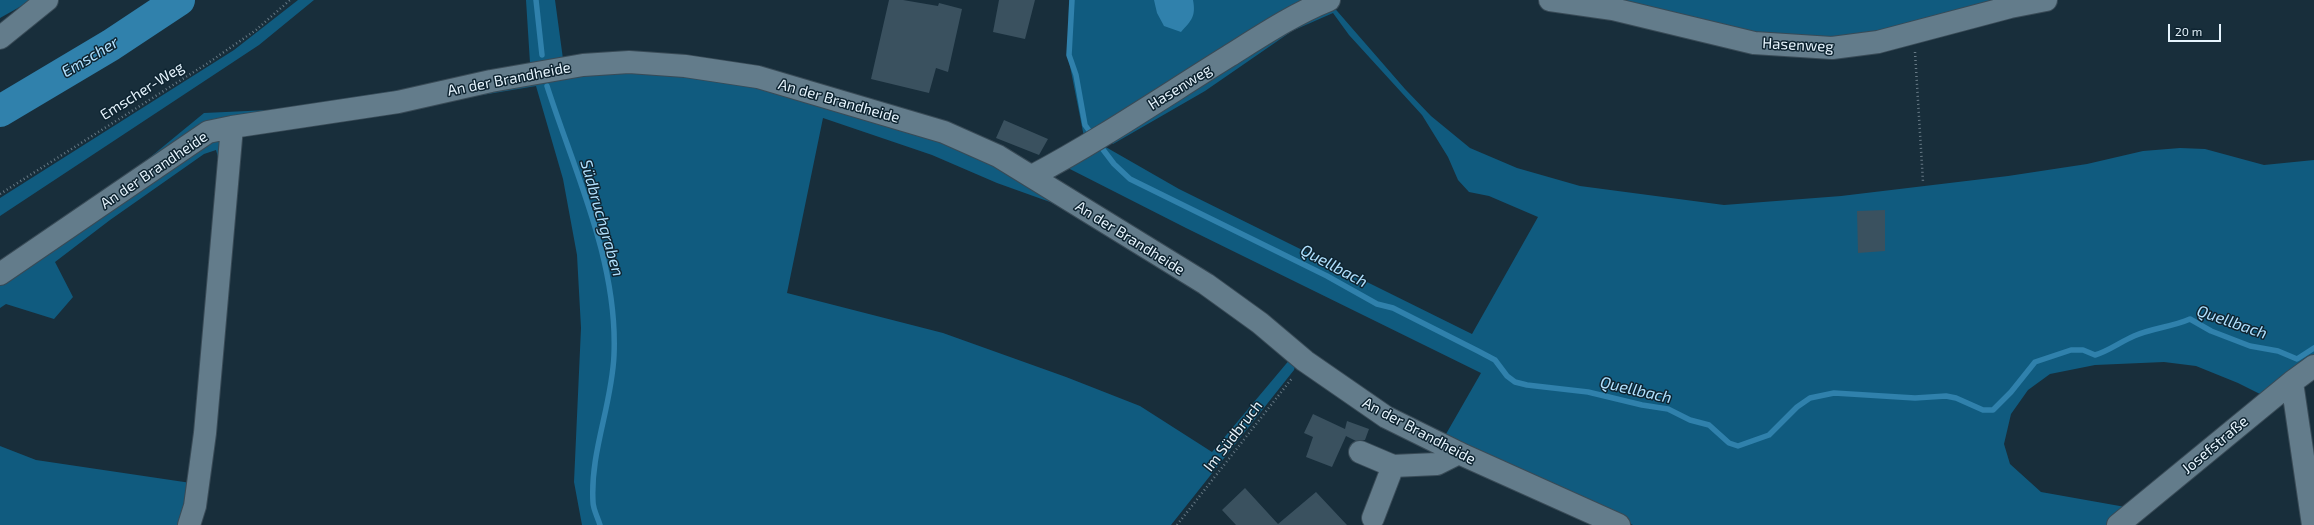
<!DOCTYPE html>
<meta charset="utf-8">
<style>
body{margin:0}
#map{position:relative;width:2314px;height:525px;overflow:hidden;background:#182e3b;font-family:"Exo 2",sans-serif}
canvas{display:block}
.scale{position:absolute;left:2168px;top:24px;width:53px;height:18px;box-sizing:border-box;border:2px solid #e6f4fd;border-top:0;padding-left:5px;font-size:12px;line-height:14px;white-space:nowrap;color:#e6f4fd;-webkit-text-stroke:3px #0e2431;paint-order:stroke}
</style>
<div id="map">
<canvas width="2314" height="525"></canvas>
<div class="scale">20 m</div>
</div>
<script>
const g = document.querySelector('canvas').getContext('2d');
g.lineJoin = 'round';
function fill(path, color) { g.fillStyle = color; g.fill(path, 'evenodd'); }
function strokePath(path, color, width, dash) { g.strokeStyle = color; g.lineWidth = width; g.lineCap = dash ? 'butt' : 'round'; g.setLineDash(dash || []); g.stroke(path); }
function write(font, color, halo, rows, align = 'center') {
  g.font = font + ' "Exo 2",sans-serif'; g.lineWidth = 3; g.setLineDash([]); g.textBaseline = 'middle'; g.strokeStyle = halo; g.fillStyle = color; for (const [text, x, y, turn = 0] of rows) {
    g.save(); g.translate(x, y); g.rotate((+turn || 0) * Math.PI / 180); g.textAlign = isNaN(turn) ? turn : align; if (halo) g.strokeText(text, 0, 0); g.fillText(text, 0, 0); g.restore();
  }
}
fill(new Path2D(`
 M0 0H32L0 18Z
 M298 0H314L259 45 0 216V198L234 50Z
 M526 0H555L563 59 689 62 201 128 16 251 148 159 204 113 269 110 426 86 530 63Z
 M1069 0H1311L1084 137 1068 56Z
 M1592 0H2026L1893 34 1790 42Z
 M1331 4 1405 89 1431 116 1470 148 1517 168 1580 186 1724 205 1841 196 2008 176 2087 164 2143 151 2180 148 2205 149 2264 165 2314 160V361L2260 394 2238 383 2196 366 2164 362 2095 365 2050 374 2028 390 2011 414 2004 444 2010 464 2041 492 2131 508 2110 525H1633L1442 441 1481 373 1186 228 1062 165 1090 138 1179 189 1472 334 1538 217 1489 196 1469 192 1458 180 1448 157 1422 115 1349 35 1333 13 1292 31 1205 91 1113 144 1105 136Z
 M614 68H668L769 85 920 130 961 144 1008 168 1040 187 1208 291 1234 308 1291 353 1296 362 1294 370 1171 525H582L574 482 581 328 577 255 563 179 536 86 242 135 252 129 460 95 557 72ZM823 118 932 155 997 183 1050 202 1111 234 1229 308 1276 343 1291 358 1212 452 1140 406 1066 377 943 333 787 293Z
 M212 140 222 141 194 525H0V446L36 460 191 483 218 157 216 150 204 154 110 220 55 262 73 297 54 319 6 304 0 308V282Z`), '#105b7f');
fill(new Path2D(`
 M1154 0H1193C1196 16 1192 20 1181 32L1164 26 1157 13Z`), '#3081ac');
strokePath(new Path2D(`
 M536 0 542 55
 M1072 0 1069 55 1076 75 1085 125 1093 136
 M547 86C575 173 618 262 614 355 612 405 590 452 593 502 593 509 598 518 600 525
 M1098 143 1114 164 1130 179 1327 276 1377 304 1393 308 1478 351 1495 360 1507 376 1515 382 1527 385 1588 392 1642 405 1668 409 1690 420 1709 425 1729 443 1738 446 1769 435 1797 407 1810 398 1834 393 1915 398 1946 396 1956 398 1983 410H1993L2011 392 2035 362 2071 350H2083L2095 355C2109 351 2120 342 2134 336 2152 328 2172 327 2190 319L2211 331 2250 346 2278 351 2297 359 2314 348`), '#3081ac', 5.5);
strokePath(new Path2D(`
 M0 111 111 45 179 0`), '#3081ac', 32);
fill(new Path2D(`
 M889 0H903L938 6 939 3 962 9 948 72 936 68 929 93 871 79Z
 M999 0H1035L1025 39 993 32Z
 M1004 120 1048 139 1039 155 996 138Z
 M1885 210V251L1858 253 1857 211Z
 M1313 414 1345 429 1347 421 1369 429 1365 440 1356 441 1346 436 1332 467 1306 457 1313 437 1304 433Z
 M1245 488 1278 524 1316 492 1347 525H1236L1222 510Z`), '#3a515f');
const minor = new Path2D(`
 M1550 0 1613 9 1754 43 1832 48 1878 42 2010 7 2046 0
 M0 38 47 0
 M1032 176C1100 140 1163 97 1229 56 1261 36 1294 14 1329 0
 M0 274 208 132 232 127 398 102 491 81 583 65 629 62 685 66 758 77 944 132 998 156 1206 284 1260 323 1305 361 1386 417 1463 455 1619 525
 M2292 382 2313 525
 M1360 452 1393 466 1437 464 1459 453
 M1373 518 1393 466
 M189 525 195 506 205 433 232 127
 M2118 525 2292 382 2314 366`);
strokePath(minor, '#394b57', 24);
strokePath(new Path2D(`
 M1915 52 1923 182
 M0 194 208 63 256 30 290 0
 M1177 525 1293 377`), '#677a86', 2.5, [1, 3]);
strokePath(minor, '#637c8b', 22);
write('15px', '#e6f4fd', '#0e2431', [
 ["Hasenweg",1798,45,3],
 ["An der Brandheide",509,79,-11],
 ["Hasenweg",1180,87,-32],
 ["Emscher-Weg",142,91,-32],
 ["An der Brandheide",839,101,16],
 ["An der Brandheide",154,170,-34],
 ["An der Brandheide",1130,238,32],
 ["An der Brandheide",1419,431,28],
 ["Im Südbruch",1233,436,-52],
 ["Josefstraße",2215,445,-40]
]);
write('italic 16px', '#b2e1fe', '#0e2431', [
 ["Emscher",90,57,-31],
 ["Südbruchgraben",602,218,74],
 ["Quellbach",1334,266,28],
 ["Quellbach",2232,322,19],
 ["Quellbach",1636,390,13]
]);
</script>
